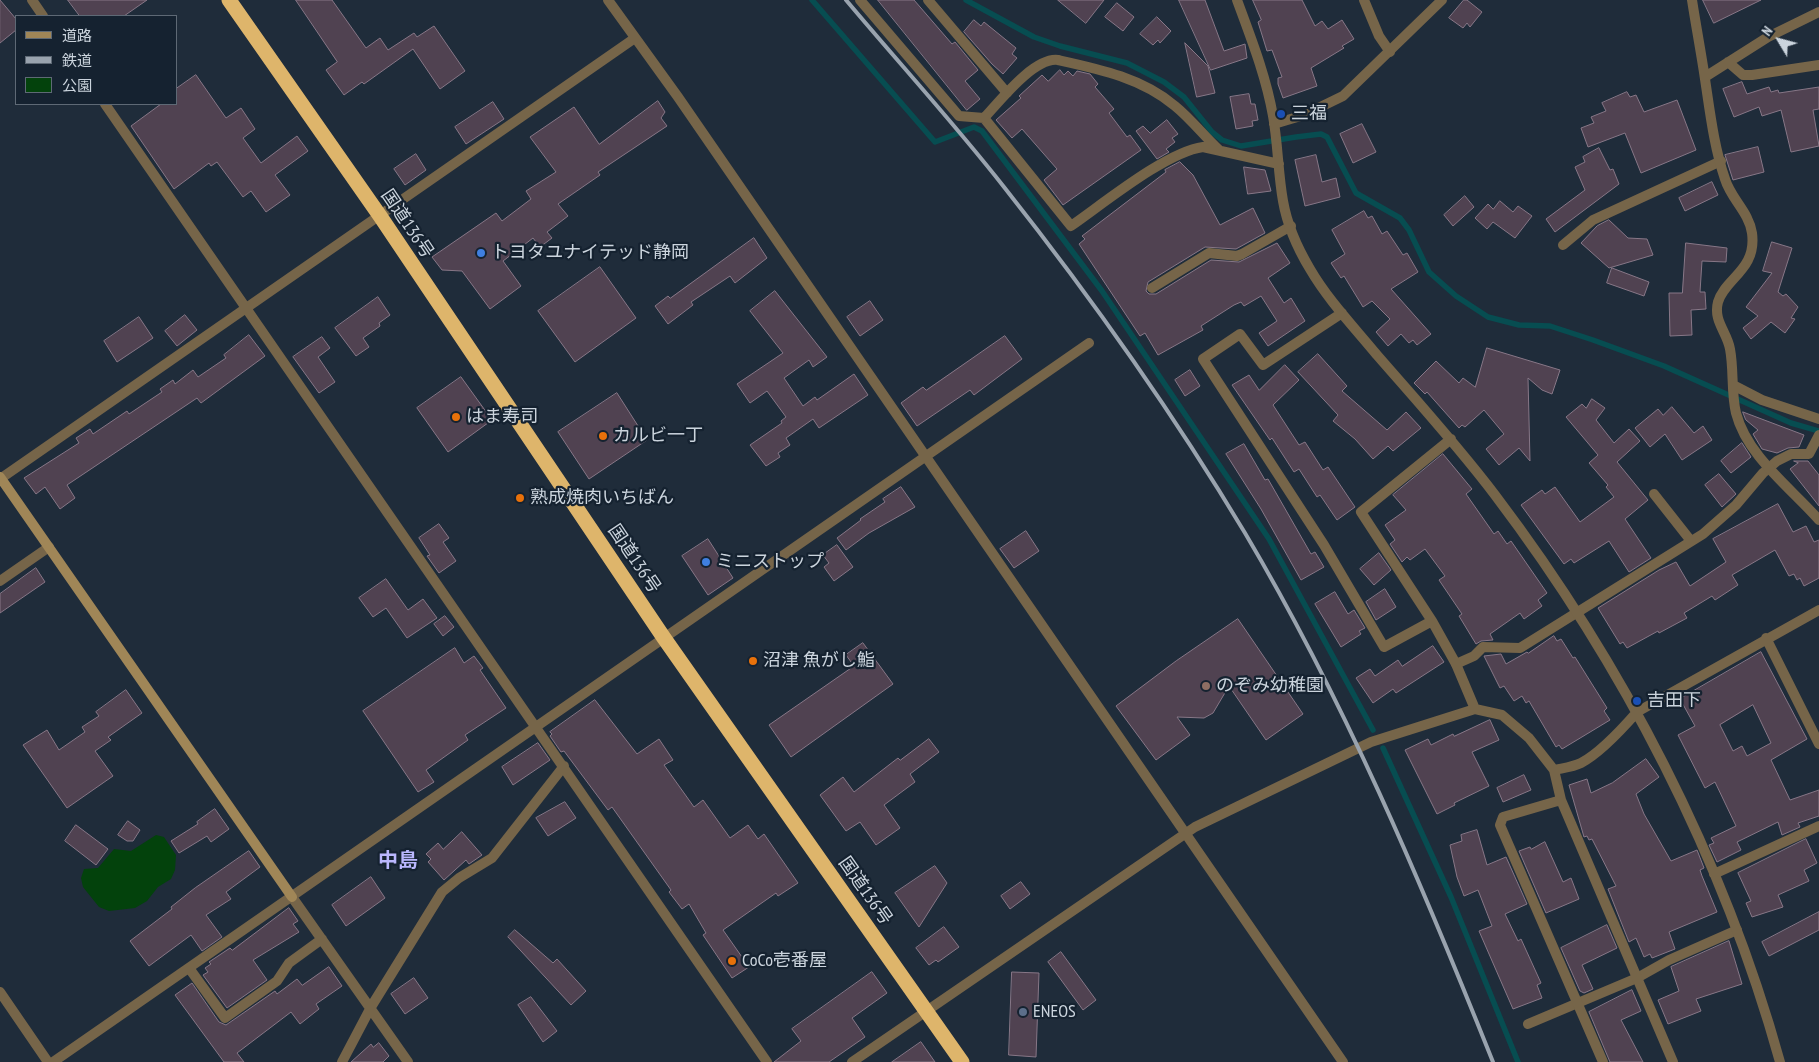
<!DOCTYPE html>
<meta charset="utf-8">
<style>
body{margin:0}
#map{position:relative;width:1819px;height:1062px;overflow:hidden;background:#1f2c3a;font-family:"PT Sans Narrow","Noto Sans JP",sans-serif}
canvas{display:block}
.legend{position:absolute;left:15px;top:15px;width:162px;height:90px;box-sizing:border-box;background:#152230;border:1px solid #5e6975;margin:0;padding:6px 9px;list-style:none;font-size:15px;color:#cbd4dd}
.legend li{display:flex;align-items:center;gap:10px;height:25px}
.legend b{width:25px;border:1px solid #5e6975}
.north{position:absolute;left:1754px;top:15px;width:50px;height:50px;-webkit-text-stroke:4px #152230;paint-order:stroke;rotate:307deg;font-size:14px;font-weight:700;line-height:20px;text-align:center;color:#cbd4dd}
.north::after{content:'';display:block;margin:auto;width:18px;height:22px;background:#cbd4dd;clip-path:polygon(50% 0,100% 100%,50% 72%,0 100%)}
</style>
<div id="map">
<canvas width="1819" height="1062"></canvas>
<ul class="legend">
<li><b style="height:6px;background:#a08657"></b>道路</li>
<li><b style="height:6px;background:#99a3ae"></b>鉄道</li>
<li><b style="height:14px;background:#03420c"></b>公園</li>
</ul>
<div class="north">N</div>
</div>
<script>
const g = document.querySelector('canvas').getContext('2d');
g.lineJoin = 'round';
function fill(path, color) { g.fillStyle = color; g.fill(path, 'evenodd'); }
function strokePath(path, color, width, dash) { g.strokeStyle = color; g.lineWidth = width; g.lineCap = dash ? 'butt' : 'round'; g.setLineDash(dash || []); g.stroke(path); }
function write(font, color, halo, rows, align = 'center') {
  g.font = font + ' "PT Sans Narrow","Noto Sans JP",sans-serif'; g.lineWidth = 4.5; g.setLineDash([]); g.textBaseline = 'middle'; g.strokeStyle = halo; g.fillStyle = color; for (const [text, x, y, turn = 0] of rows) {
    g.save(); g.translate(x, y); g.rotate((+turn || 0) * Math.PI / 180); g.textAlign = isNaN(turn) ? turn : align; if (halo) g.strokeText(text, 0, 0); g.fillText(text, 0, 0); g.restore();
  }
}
fill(new Path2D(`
 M156 835 164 837 176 855 175 870 171 879 158 887 147 901 135 908 109 911 99 907 83 887 81 878 84 869 98 868 114 849 131 851Z`), '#03420c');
strokePath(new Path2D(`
 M812 0 935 142 974 127 982 131 1102 291 1269 539 1373 730
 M966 0 1034 37 1060 46 1127 63 1164 82 1184 97 1212 132 1222 140 1241 146 1296 137 1321 134 1327 137 1356 193 1400 218 1409 230 1429 272 1456 296 1488 317 1519 325 1550 326 1593 340 1664 366 1791 423 1819 431
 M1383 748 1451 897 1518 1062`), '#074d51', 5.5);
const building = new Path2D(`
 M0 0 16 19V30L0 43Z
 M68 0H147L124 16H80Z
 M296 0H332L366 48 380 38 388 50 414 33 417 37 434 26 465 71 440 89 413 49 364 84 362 82 344 95 326 70 337 62Z
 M878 0H914L952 44 955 42 978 70 965 81 980 99 967 110Z
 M1058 0H1104L1086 23Z
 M1179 0H1205L1224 51 1245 44 1247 58 1211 70Z
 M1253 0H1302L1315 26 1322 21 1328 29 1342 20 1354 39 1342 46 1344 48 1311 68 1317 86 1283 98 1278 84V78L1282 77 1272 50 1267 51 1258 22 1261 20Z
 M1464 0H1467L1482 12 1470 27 1467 23 1463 28 1449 18Z
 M1703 0H1761L1714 23Z
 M1117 3 1134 17 1123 31 1105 17Z
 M1157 17 1171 31 1160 43 1158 40 1153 45 1140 34Z
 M974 20 981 26 984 22 1016 48 1012 54 1017 58 1003 74 992 64 964 32Z
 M1185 43 1208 66 1215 93 1197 97Z
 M1060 70 1064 75 1068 71 1073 76 1077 71 1090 74 1098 84 1095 87 1114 109 1109 113 1127 137 1130 135 1141 150 1063 205 1044 180 1057 169 1022 129 1012 138 996 120 1021 98 1019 96 1042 75 1048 81Z
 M196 75 226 118 241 108 255 129 243 138 261 163 297 136 308 151 275 175 290 195 266 212 251 191 243 197 217 162 211 166 209 163 174 189 131 126 161 104H176V89Z
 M1742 82 1747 94 1769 87 1771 92 1778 90 1779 93 1819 87V109L1813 110 1819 146 1791 152 1781 110 1762 116 1759 107 1734 117 1723 89Z
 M1627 92 1630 97 1636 95 1644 112 1677 100 1696 150 1641 173 1625 133 1588 147 1581 128 1594 123 1591 117 1606 111 1602 103Z
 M1249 94 1251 104H1255L1258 120 1252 121 1253 126 1236 129 1230 97Z
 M658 101 665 112 661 118 667 126 598 172 600 175 558 204 568 216 547 232 552 238 540 247 533 238 503 261 521 286 490 309 462 271 442 270 432 257 496 213 502 221 531 199 526 191 556 172 530 137 574 107 599 144Z
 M493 102 504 119 466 144 455 127Z
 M1167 120 1178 134 1172 138 1175 142 1166 149 1169 152 1157 159 1136 131 1143 126 1150 133Z
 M1362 124 1376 152 1353 163 1340 134Z
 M1758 147 1764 172 1733 180 1725 155Z
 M1599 148 1610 170 1613 169 1619 184 1555 232 1546 219 1585 190 1575 167 1585 162 1583 157Z
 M416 154 426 170 405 185 394 169Z
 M1316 155 1322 182 1336 178 1340 197 1305 206 1295 160Z
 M1180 162 1193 175 1220 225 1253 208 1265 233 1236 249 1205 247 1148 282 1146 291 1149 294H1156L1211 260 1239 262 1277 243 1290 263 1268 278 1284 303 1291 298 1305 321 1268 346 1259 333 1277 321 1261 296 1244 306 1241 302 1234 305 1201 326 1203 330 1158 355 1145 333 1140 336 1079 244 1085 239 1082 236 1166 172 1165 170Z
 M1244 167 1265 170 1271 191 1248 194Z
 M1712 182 1718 195 1685 211 1679 198Z
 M1465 196 1474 207 1453 226 1444 215Z
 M1500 201 1513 212 1518 206 1532 216 1515 238 1493 222 1487 229 1475 218 1488 204 1493 209Z
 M1364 211 1368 218 1372 216 1382 234 1387 231 1403 255 1407 253 1418 272 1391 289 1431 334 1417 345 1413 340 1409 343 1401 334 1388 346 1376 332 1390 319 1372 301 1363 307 1344 276 1341 278 1331 263 1345 254 1332 230Z
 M1609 220 1628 238 1647 239 1653 255 1609 268 1581 243 1597 226Z
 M754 238 767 258 735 283 730 276 691 302 693 305 668 324 655 306 668 296 670 298Z
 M1772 242 1792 248 1778 292 1783 296 1786 294 1798 307 1791 318 1795 319 1785 333 1771 322 1751 339 1743 328 1758 316 1746 307 1772 273 1763 271Z
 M1686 243 1727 248 1726 262 1702 261 1700 292H1705L1706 309 1691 310 1692 335 1670 336 1669 293H1682Z
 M600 267 636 318 575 362 538 311Z
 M1612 268 1649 282 1644 296 1607 283Z
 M775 291 827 357 813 367 809 360 784 378 803 406 815 397 817 400 854 374 868 395 819 428 813 419 786 438 790 445 778 453 780 457 766 466 750 445 782 423 781 421 786 417 767 391 750 403 737 384 783 353 750 311Z
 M378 297 390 315 379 323 380 326 363 338 369 347 356 356 335 328Z
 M870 301 883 320 860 336 847 317Z
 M185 315 197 330 177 346 165 331Z
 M139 317 153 338 117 362 104 341Z
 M249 335 265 356 201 403 197 398 67 485 75 498 60 509 45 487 36 494 24 478 79 443 76 438 90 429 93 434 127 411 129 414 162 392 160 389 173 380 175 384 193 370 198 377 226 358 224 355Z
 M1005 336 1022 359 974 395 970 390 917 426 901 403 923 387 926 390Z
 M322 337 330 348 318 357 335 382 319 393 293 357Z
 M1487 348 1560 370 1552 394 1542 390 1528 378 1530 461 1519 448 1499 465 1486 449 1504 434 1484 410 1465 427 1462 425 1459 428 1427 392 1425 394 1414 383 1436 361 1459 383 1463 378 1475 387Z
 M1318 354 1347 386 1342 391 1387 430 1406 412 1421 428 1393 451 1388 446 1373 459 1355 439 1333 421 1338 415 1298 372Z
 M1285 365 1299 380 1273 405 1299 445 1305 442 1323 470 1328 467 1355 507 1337 520 1320 495 1317 497 1299 469 1294 472 1272 438 1270 440 1232 385 1249 375 1259 390Z
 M1190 370 1200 386 1185 396 1175 380Z
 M461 377 492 420 448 452 417 408Z
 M617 393 647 440 589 479 558 432Z
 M1592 399 1605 408 1596 420 1614 443 1629 429 1640 441 1617 462 1648 500 1625 519 1651 558 1629 572 1609 541 1574 563 1571 559 1564 564 1521 505 1542 490 1545 494 1555 487 1580 522 1614 497 1606 487 1608 485 1589 463 1598 455 1566 417 1582 404 1586 408Z
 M1672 407 1694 433 1703 426 1712 440 1682 460 1665 434 1650 447 1635 428 1658 409 1663 415Z
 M1743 412 1804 435 1799 447 1788 448 1777 453 1762 449 1753 434 1758 430 1746 420Z
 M1742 443 1751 457 1731 473 1721 461Z
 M1244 444 1265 480 1268 479 1311 554 1315 552 1324 567 1301 580 1261 509 1226 454Z
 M1443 454 1472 489 1466 494 1494 534 1498 531 1507 544 1511 541 1547 593 1538 600 1542 606 1524 619 1520 613 1490 634 1493 640 1481 641 1476 644 1459 616 1462 614 1439 580 1445 576 1425 549 1410 560 1407 557 1402 562 1390 544 1395 540 1385 525 1406 510 1393 495Z
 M1794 461H1808L1819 475V506L1790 469 1798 463Z
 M1719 474 1736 494 1722 507 1705 485Z
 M901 487 915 507 869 533 846 550 837 538 861 520 860 519 885 502 883 499Z
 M1778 504 1793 532 1806 526 1814 542 1819 540V578L1804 586 1800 578 1797 580 1794 574 1789 576 1775 550 1732 575 1738 585 1715 600 1712 596 1684 613 1687 618 1659 633 1658 631 1627 648 1623 642 1620 644 1598 608 1659 570 1676 562 1690 586 1726 562 1713 539Z
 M439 524 449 538 443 542 456 561 439 573 427 556 430 555 419 538Z
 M1026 531 1039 551 1014 568 1000 549Z
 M708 539 733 578 708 595 682 556Z
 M837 545 853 567 834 581 824 567 829 563 823 555Z
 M1379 553 1391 570 1374 585 1360 569Z
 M36 568 45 582 0 613V594Z
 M386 579 408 610 423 599 437 618 407 638 386 608 373 617 359 598Z
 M1385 589 1396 607 1376 620 1366 602Z
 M1335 592 1348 614 1354 610 1365 628 1359 631 1361 634 1341 647 1315 604Z
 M445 616 454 627 443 636 434 624Z
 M1238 619 1303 714 1266 740 1229 686 1213 713 1204 718 1177 717 1190 735 1156 760 1116 706 1176 661Z
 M1554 636 1557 641 1561 639 1573 658 1575 657 1607 708 1604 711 1610 720 1562 749 1559 745 1556 747 1529 701 1526 703 1522 696 1514 701 1504 686 1500 688 1484 656 1501 654 1506 664 1527 652 1528 653Z
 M863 643 893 684 791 757 769 725 854 666 846 655Z
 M1433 646 1444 662 1396 693 1393 689 1373 703 1356 678 1370 669 1375 676 1398 660 1402 666Z
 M455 648 464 663 474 656 483 668 480 670 506 708 465 735 468 740 426 770 434 782 418 792 363 711Z
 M1761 652 1807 739 1771 760 1790 800 1819 790V816L1798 823 1800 827 1782 835 1778 822 1737 842 1741 850 1717 862 1709 845 1714 843 1711 838 1736 826 1715 782 1705 788 1678 735 1695 726 1680 699ZM1753 705 1771 743 1747 756 1742 746 1733 751 1720 725Z
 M126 690 142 713 108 737 111 740 95 751 113 776 67 808 23 745 47 730 59 750 85 732 82 727 99 716 96 712Z
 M595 700 637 754 659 739 673 760 664 765 694 807 703 800 730 838 748 825 758 839 764 834 798 883 778 896 776 893 723 930 749 967 732 978 703 935 706 933 689 904 682 909 669 892 671 890 612 807 608 810 564 751 561 752 550 736 552 734 550 732Z
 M1490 720 1499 740 1472 752 1489 786 1454 803 1455 805 1437 814 1405 750 1428 739 1431 745 1453 734 1454 736Z
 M929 739 939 752 910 774 915 782 884 805 900 828 876 845 860 822 846 831 820 795 843 777 854 792 898 758 900 760Z
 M538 743 550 760 513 785 502 767Z
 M1646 759 1659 777 1636 794 1644 814 1671 861 1697 850 1704 868 1700 870 1702 876 1717 912 1669 932 1675 949 1652 958 1650 954 1644 957 1636 938 1629 942 1608 889 1616 886 1592 839 1589 840 1587 836 1584 837 1569 785 1587 779 1591 793 1612 783Z
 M1524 775 1531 790 1503 802 1497 788Z
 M565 802 576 818 548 836 536 818Z
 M215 809 229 829 211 842 207 836 179 853 171 841 198 824 197 822Z
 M128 821 140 830 133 841H127L118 835Z
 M76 825 108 849 96 865 65 841Z
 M1477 830 1487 865 1506 857 1527 904 1505 914 1518 941 1521 939 1541 983 1537 985 1542 998 1513 1009 1479 931 1492 926 1478 890 1464 896 1457 877 1450 845 1462 841 1461 835Z
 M462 832 482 855 469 864 466 860 444 880 428 862 431 859 426 854 438 843 443 849Z
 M1806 839 1817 863 1804 870 1809 881 1778 895 1783 907 1752 917 1746 903 1751 901 1738 873Z
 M1545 842 1563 882 1571 878 1579 899 1546 913 1519 851 1530 847 1531 849Z
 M249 851 260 867 226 892 231 899 206 915 222 937 202 951 191 935 149 966 130 941 172 909 171 907 195 888Z
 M935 866 947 883 919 927 895 893Z
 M371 877 385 898 346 926 332 905Z
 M1021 882 1030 894 1010 909 1001 896Z
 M289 908 298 921 293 924 299 932 253 960 267 980 227 1008 203 975 208 972 205 968 211 964 209 962 230 948 232 950Z
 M1819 912V930L1769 956 1762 942Z
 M1607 925 1617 948 1582 965 1593 989 1584 993 1580 991 1561 948Z
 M944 927 959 947 938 962 936 960 929 965 916 948Z
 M515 930 553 963 557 959 586 991 571 1005 508 937Z
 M1729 941 1742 984 1696 999 1701 1011 1668 1024 1658 1000 1679 991 1671 967Z
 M1061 952 1096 1000 1083 1010 1048 962Z
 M329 967 342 986 316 1004 319 1009 300 1024 291 1012 237 1053 244 1062H224L175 995 192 983 219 1022 226 1025 275 991 277 994 297 979 302 985Z
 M872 972 887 993 852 1018 865 1037 829 1062H774L801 1041 792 1029Z
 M1012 972 1039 973 1036 1057 1009 1055Z
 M414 978 428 998 405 1014 391 994Z
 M1632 990 1641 1011 1621 1020 1643 1062H1610L1589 1012Z
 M531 997 557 1031 543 1042 518 1005Z
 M921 1042 935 1062H892Z
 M379 1043 389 1056 383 1062H351L371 1044 373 1047Z`);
fill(building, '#504251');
strokePath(building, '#877787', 1);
strokePath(new Path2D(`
 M1364 0 1379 36 1390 52
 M1563 245 1593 220 1721 161
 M1152 288 1209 253 1237 256 1242 254 1291 226
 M1654 494 1691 541
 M0 581 49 547
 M1456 664 1474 656 1483 647 1520 648 1703 534 1736 505 1763 473 1777 461 1791 454H1809L1819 435
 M1528 1024 1637 978 1669 960 1737 930`), '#766549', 10);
strokePath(new Path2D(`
 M32 0 43 16
 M608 0 678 97 1343 1062
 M860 0 959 116 984 118 1071 226C1103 204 1166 152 1203 147L1279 164
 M928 0 1007 93
 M1237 0C1251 38 1266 76 1273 116 1278 144 1278 173 1283 201 1287 224 1298 249 1310 269 1328 300 1354 327 1377 355 1417 401 1458 446 1495 495 1623 664 1723 857 1780 1062
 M1692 0C1696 26 1701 52 1705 79 1710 112 1714 147 1725 179 1731 199 1749 212 1752 233 1757 270 1725 278 1718 302 1713 321 1727 332 1730 349 1734 370 1731 392 1736 413 1747 456 1791 488 1819 520
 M1728 62 1743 75H1752L1819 65
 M1705 77 1768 37 1819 12
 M105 104 767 1062
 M984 118C1000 101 1034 57 1058 60 1099 69 1142 78 1175 106 1191 119 1204 136 1219 150
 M1274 124 1304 115 1343 96 1442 0
 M1342 313 1263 365 1240 334 1203 359 1324 545 1384 647 1432 621
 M1733 385 1762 400 1819 419
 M1451 439 1361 512 1432 621 1456 664 1475 709
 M0 479 635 38
 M1766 638 1819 744
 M1554 770 1561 800 1673 1062
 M1561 800 1503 817 1500 825 1603 1062
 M1714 874 1819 826
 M292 897 408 1062
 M189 968 225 1018 277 981 289 963 322 939
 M0 992 48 1062
 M53 1062 1089 343
 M342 1062 371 1007 442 892 459 878 492 858 564 766
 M852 1062 1195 827 1371 742 1475 709 1502 715 1529 738 1554 770C1563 768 1573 767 1581 763 1600 753 1623 728 1637 712L1819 610`), '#766549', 10);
strokePath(new Path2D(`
 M0 477 292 897`), '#a08657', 10);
strokePath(new Path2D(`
 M229 0 380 216 664 638 962 1062`), '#deb56b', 15);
strokePath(new Path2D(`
 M846 0C898 62 954 123 1004 187 1091 297 1173 413 1245 533 1344 700 1421 882 1493 1062`), '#99a3ae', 4);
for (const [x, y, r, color] of [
 [1281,114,5,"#1a4fb4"],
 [481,253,5,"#3f7fe0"],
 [456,417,5,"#e8710a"],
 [603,436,5,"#e8710a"],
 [520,498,5,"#e8710a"],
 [706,562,5,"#3f7fe0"],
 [753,661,5,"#e8710a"],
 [1206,686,5,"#8d6e63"],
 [1637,701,5,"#1a4fb4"],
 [732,961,5,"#e8710a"],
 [1023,1012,5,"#5c6f8a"]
]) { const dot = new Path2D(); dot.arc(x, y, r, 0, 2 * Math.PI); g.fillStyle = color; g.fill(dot); strokePath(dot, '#152230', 2); }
write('18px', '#cbd4dd', '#152230', [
 ["三福",1291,114],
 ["トヨタユナイテッド静岡",491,253],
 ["はま寿司",466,417],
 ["カルビ一丁",613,436],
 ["熟成焼肉いちばん",530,498],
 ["ミニストップ",716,562],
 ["沼津 魚がし鮨",763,661],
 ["のぞみ幼稚園",1216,686],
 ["吉田下",1647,701],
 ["CoCo壱番屋",742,961],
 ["ENEOS",1033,1012]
], 'left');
write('18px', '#cbd4dd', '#152230', [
 ["国道136号",407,224,56],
 ["国道136号",634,559,56],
 ["国道136号",865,891,55]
]);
write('bold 20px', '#bab7fe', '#152230', [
 ["中島",398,861]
]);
</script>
